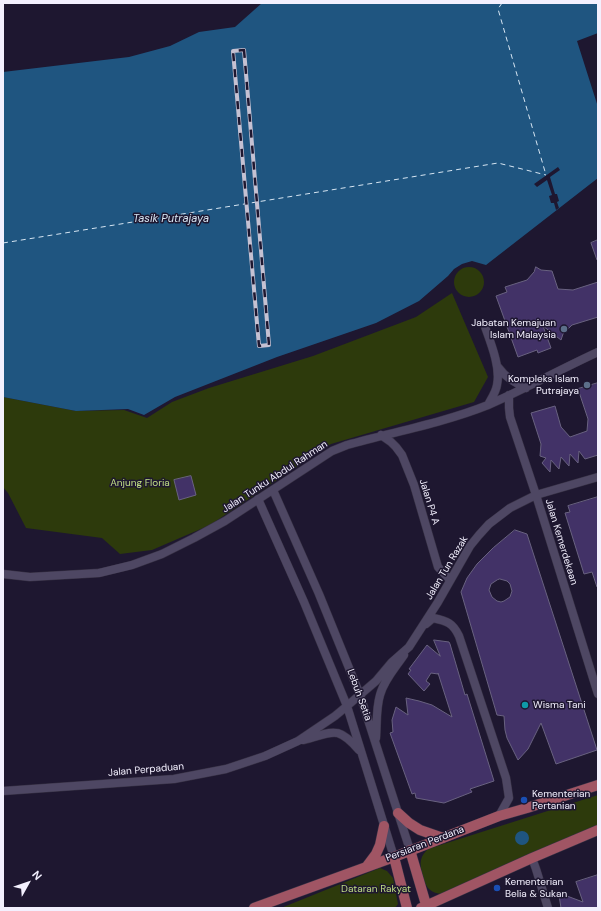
<!DOCTYPE html>
<style>
body{margin:0}
#map{position:relative;width:601px;height:911px;overflow:hidden;background:#1e1730;font-family:"DM Sans",sans-serif}
canvas{display:block}
.frame{position:absolute;inset:0;border:4px solid #f3f0fe;pointer-events:none}
.north{position:absolute;left:8px;top:863px;width:40px;height:40px;-webkit-text-stroke:3px #1e1730;paint-order:stroke;rotate:50deg;font-size:11px;font-weight:700;line-height:16px;text-align:center;color:#f3f0fe}
.north::after{content:'';display:block;margin:auto;width:14px;height:18px;background:#f3f0fe;clip-path:polygon(50% 0,100% 100%,50% 72%,0 100%)}
</style>
<div id="map">
<canvas width="601" height="911"></canvas>
<div class="frame"></div>
<div class="north">N</div>
</div>
<script>
const g = document.querySelector('canvas').getContext('2d');
g.lineJoin = 'round';
function fill(path, color) { g.fillStyle = color; g.fill(path, 'evenodd'); }
function strokePath(path, color, width, dash) { g.strokeStyle = color; g.lineWidth = width; g.lineCap = dash ? 'butt' : 'round'; g.setLineDash(dash || []); g.stroke(path); }
function write(font, color, halo, rows, align = 'center') {
  g.font = font + ' "DM Sans",sans-serif'; g.lineWidth = 3; g.setLineDash([]); g.textBaseline = 'middle'; g.strokeStyle = halo; g.fillStyle = color; for (const [text, x, y, turn = 0] of rows) {
    g.save(); g.translate(x, y); g.rotate((+turn || 0) * Math.PI / 180); g.textAlign = isNaN(turn) ? turn : align; if (halo) g.strokeText(text, 0, 0); g.fillText(text, 0, 0); g.restore();
  }
}
fill(new Path2D(`
 M454 282a15 15 0 1 1 30 0a15 15 0 1 1-30 0Z
 M452 293 488 377 474 402 331 444 210 525 152 550 120 554 102 538 26 528 8 493 3 487V397L76 411 124 410 147 418 172 402 209 388 313 356 416 317Z
 M598 795V825L442 894C428 893 425 885 422 873 421 868 420 864 421 860 422 855 425 852 428 849Z
 M380 868 387 871 393 878 398 904 395 908H281Z`), '#2d3a0c');
fill(new Path2D(`
 M262 3H598V33L577 41 598 107V178L486 265 472 261 462 264 454 269 448 276 419 301 376 323 277 357 175 397 144 415 128 409 76 411 3 397V72L129 57 170 46 199 32 235 27Z
 M515 838a7 7 0 1 1 14 0a7 7 0 1 1-14 0Z`), '#1f5580');
fill(new Path2D(`
 M558 167 560 170 550 177 555 194H557L559 201 557 202 559 208 556 210 554 203H551L549 196 552 195 547 180 537 187 534 184Z`), '#1e1730');
strokePath(new Path2D(`
 M502 3 498 9 546 175
 M3 243 498 163 546 175`), '#d7e6f3', 1, [5, 4]);
const building = new Path2D(`
 M598 240V260H597L591 243Z
 M536 267 541 270 552 271 558 289 573 290 598 282V317L572 325 563 334 561 340 543 326 551 348 538 353 537 350 518 357 496 296 507 292 505 287 527 280 534 272Z
 M598 383V455L585 459 579 451 578 463 570 454 569 466 561 457 559 469 551 460 550 472 542 463 546 458 540 456 541 444 531 413 555 406 561 427 570 437 587 431 588 419 578 389Z
 M191 476 196 495 179 500 174 480Z
 M598 497V587H597L592 572 584 574 565 513 570 512 568 506Z
 M515 530 527 534 597 750 556 764 541 723 528 749 518 760 507 738 505 730 504 716 497 715 461 592 467 578 477 564 493 548ZM500 579 507 581 510 584 512 591 510 597 504 601 501 602 497 601 492 597 489 590 491 584 497 580Z
 M434 640 449 642 450 644 465 695 467 694 494 781 470 789 472 792 444 803 416 798 415 793 412 794 390 733 393 732 392 720 396 707 408 715 406 698 419 701 432 705 452 717 438 673V674L431 673 426 681 430 684 424 691 408 674 411 670 409 669 427 645 440 656Z
 M598 875V908H561L559 895 567 896 583 902 576 882Z`);
fill(building, '#423267');
strokePath(building, '#696280', 1);
const minor = new Path2D(`
 M484 324C490 341 501 367 497 385 496 392 491 399 488 405
 M498 367C506 378 514 382 526 388
 M509 395V408L510 417 536 495 598 694
 M381 435 391 442 396 447 402 455 414 485 438 567 450 580
 M273 490 319 594 360 695 410 850
 M258 499 304 602 347 706 394 857
 M3 574 30 577 99 573 132 565 162 554 194 538 225 521 332 451 347 445C393 432 443 423 488 405 525 389 561 369 598 352
 M426 624 433 618C447 621 453 623 459 636L506 778 509 798 499 816
 M376 738C377 724 376 708 380 695 384 680 396 667 404 655
 M303 740C333 733 336 724 359 750
 M3 791 174 779 226 769 265 756 298 741 335 716 347 706 376 681 392 662 409 647 438 602 470 546 479 535 489 524 510 508 536 495 598 477
 M532 858 536 869 548 908`);
const major = new Path2D(`
 M398 813 409 823 420 830 443 838
 M410 850 427 908
 M394 857 407 908
 M367 866 376 854 380 845 384 826
 M254 908 394 857 499 816 527 808 598 785
 M421 908 532 858 598 830`);
strokePath(minor, '#383245', 9);
strokePath(major, '#383245', 11);
strokePath(minor, '#4e4763', 8);
strokePath(major, '#a05564', 10);
const rail = new Path2D(`
 M244 50 269 345 259 346 233 51Z`);
strokePath(rail, '#c5c1d2', 4);
strokePath(rail, '#1e1730', 2.5, [8]);
for (const [x, y, r, color] of [
 [564,329,4,"#5c6f8a"],
 [587,385,4,"#5c6f8a"],
 [525,705,4,"#0f9aa8"],
 [524,800,4,"#1a4fb4"],
 [497,888,4,"#1a4fb4"]
]) { const dot = new Path2D(); dot.arc(x, y, r, 0, 2 * Math.PI); g.fillStyle = color; g.fill(dot); strokePath(dot, '#1e1730', 1.5); }
write('10px', '#f3f0fe', '#1e1730', [
 ["Jabatan Kemajuan",556,323,"right"],
 ["Islam Malaysia",556,335,"right"],
 ["Kompleks Islam",579,379,"right"],
 ["Putrajaya",579,391,"right"],
 ["Wisma Tani",533,705],
 ["Kementerian",532,794],
 ["Pertanian",532,806],
 ["Kementerian",505,882],
 ["Belia & Sukan",505,894]
], 'left');
write('10px', '#f3f0fe', '#1e1730', [
 ["Jalan Tunku Abdul Rahman",275,477,-33],
 ["Jalan P4 A",429,502,73],
 ["Jalan Kemerdekaan",561,542,73],
 ["Jalan Tun Razak",447,568,-59],
 ["Lebuh Setia",359,695,70],
 ["Jalan Perpaduan",146,770,-5],
 ["Persiaran Perdana",425,844,-21]
]);
write('10px', '#c0de84', '#1e1730', [
 ["Anjung Floria",140,483],
 ["Dataran Rakyat",376,889]
]);
write('italic 11px', '#d7e6f3', '#1e1730', [
 ["Tasik Putrajaya",171,219]
]);
</script>
